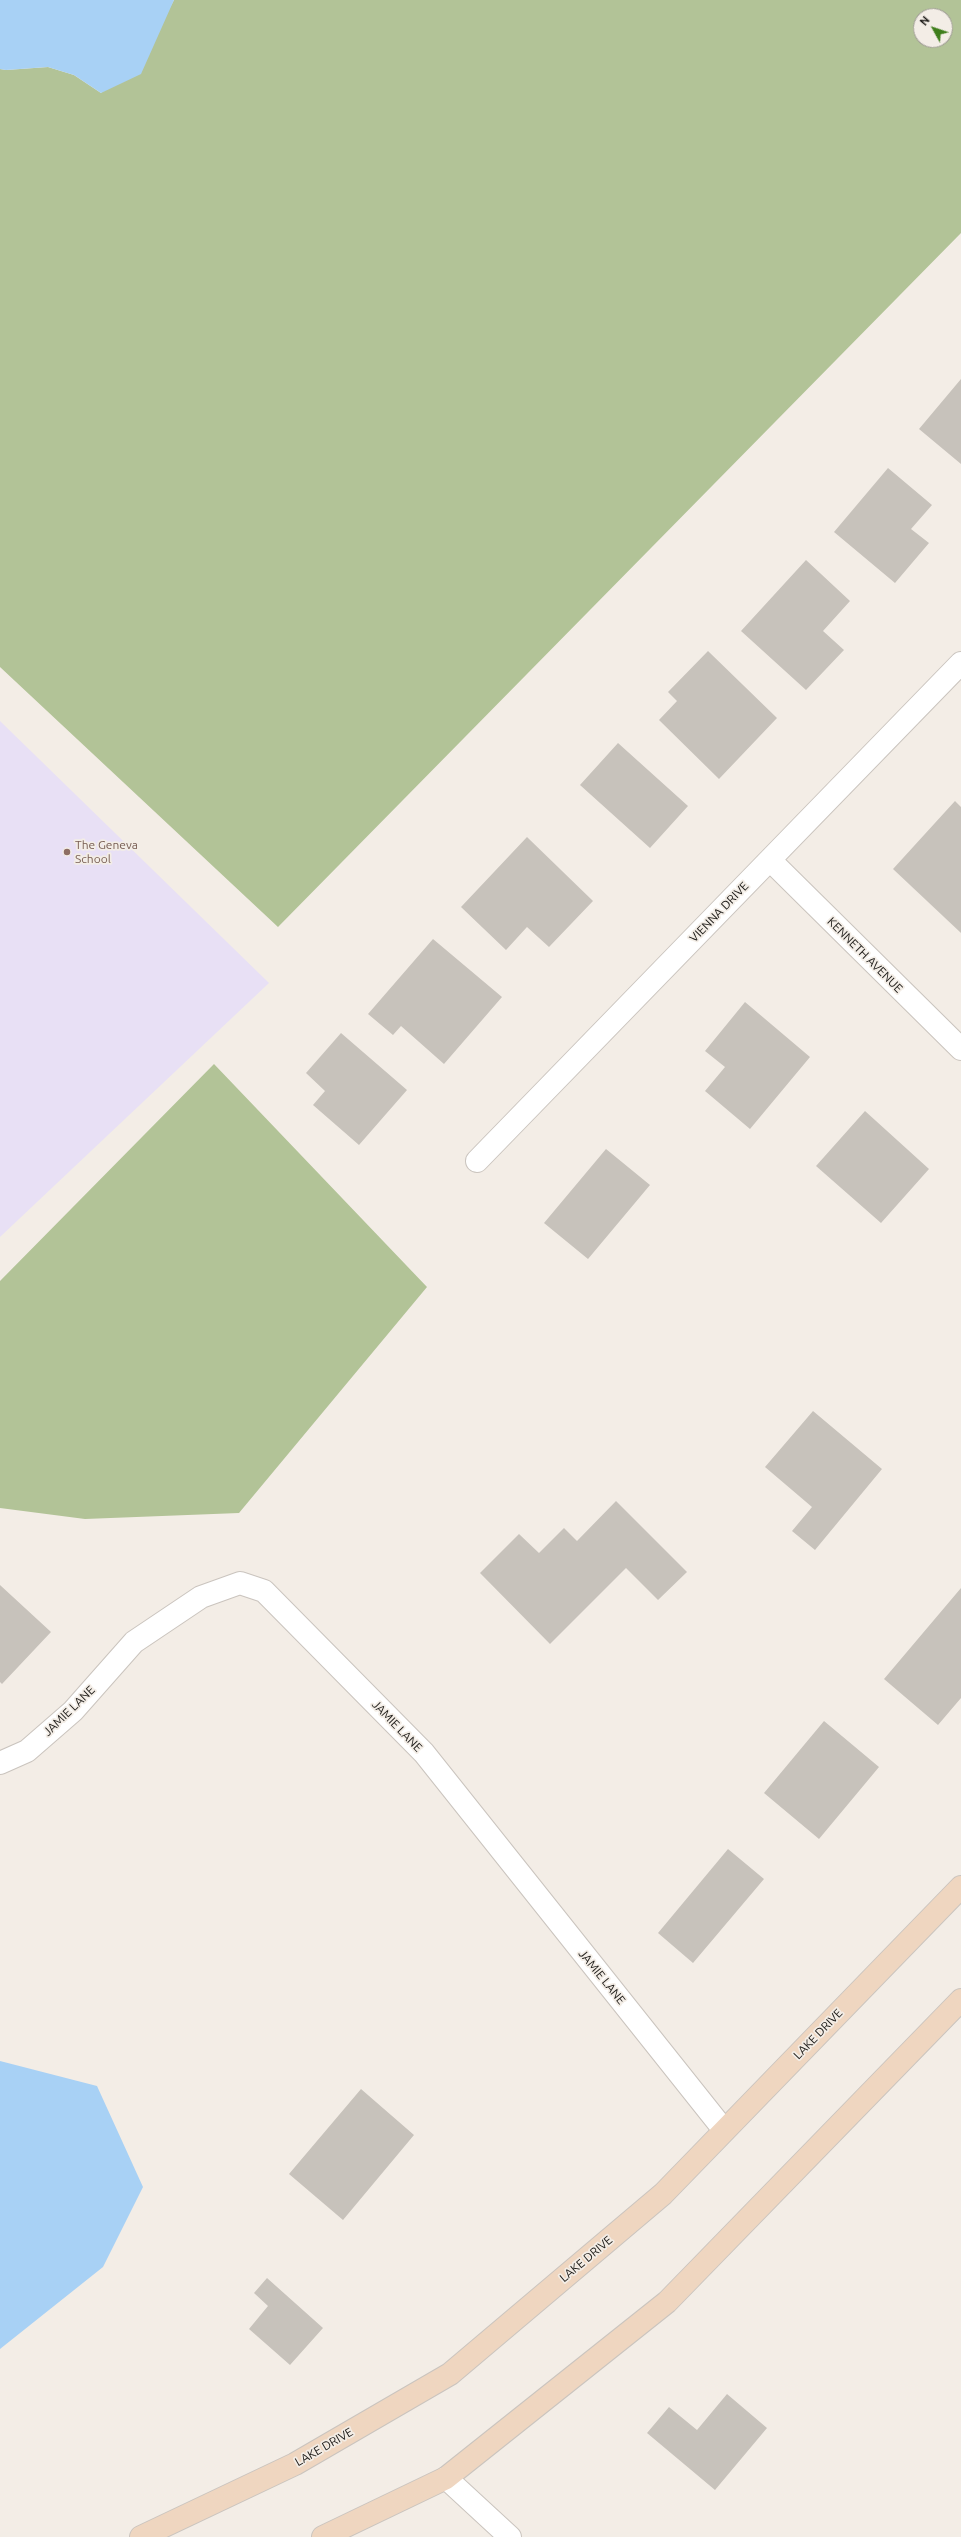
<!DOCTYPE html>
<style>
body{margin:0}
#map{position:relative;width:961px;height:2537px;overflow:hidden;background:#f3ede6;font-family:Ubuntu,sans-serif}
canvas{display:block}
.north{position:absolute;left:913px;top:8px;width:40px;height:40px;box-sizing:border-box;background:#f3ede6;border:1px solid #9d9993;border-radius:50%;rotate:310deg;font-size:11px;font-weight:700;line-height:16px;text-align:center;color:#1c1a17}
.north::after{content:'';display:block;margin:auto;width:14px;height:18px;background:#3f7e1c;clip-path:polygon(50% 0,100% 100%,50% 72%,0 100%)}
</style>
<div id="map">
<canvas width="961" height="2537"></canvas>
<div class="north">N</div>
</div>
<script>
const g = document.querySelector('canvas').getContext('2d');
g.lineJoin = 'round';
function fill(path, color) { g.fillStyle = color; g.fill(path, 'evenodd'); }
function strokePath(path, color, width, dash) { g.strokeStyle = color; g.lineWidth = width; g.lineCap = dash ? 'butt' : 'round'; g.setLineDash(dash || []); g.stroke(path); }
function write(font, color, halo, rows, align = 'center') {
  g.font = font + ' Ubuntu,sans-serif'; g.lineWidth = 3.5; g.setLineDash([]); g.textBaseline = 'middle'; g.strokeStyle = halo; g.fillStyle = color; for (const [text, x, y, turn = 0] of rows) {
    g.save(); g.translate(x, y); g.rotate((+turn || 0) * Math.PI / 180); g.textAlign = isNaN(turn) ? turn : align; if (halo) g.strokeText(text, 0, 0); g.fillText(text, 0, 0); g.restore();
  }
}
fill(new Path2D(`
 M0 721 269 983 0 1237Z`), '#e8e0f5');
fill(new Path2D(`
 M174 0H961V233L278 927 0 667V69L6 70 48 67 74 75 101 93 166 15ZM921 16H945V40H921Z
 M214 1064 427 1287 239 1513 85 1519 0 1508V1281Z`), '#b2c397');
fill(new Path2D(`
 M0 0H174L141 74 101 93 74 75 48 67 6 70 0 69Z
 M0 2061 97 2086 143 2187 103 2267 0 2349Z`), '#a8d1f5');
fill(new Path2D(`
 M961 379V464L919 429Z
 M888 468 932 505 911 529 929 543 895 583 834 532Z
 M806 560 850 601 823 631 844 650 806 690 741 631Z
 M708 651 777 718 719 779 659 720 677 701 668 692Z
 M618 743 688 806 650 848 580 785Z
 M955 801 961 807V933L893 869Z
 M527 837 593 901 549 947 527 927 506 950 461 907Z
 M433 939 502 997 444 1064 401 1026 393 1035 368 1014Z
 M745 1002 810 1057 750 1129 705 1091 725 1067 705 1051Z
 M341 1033 407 1090 359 1145 313 1105 325 1091 306 1073Z
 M865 1111 929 1169 881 1223 816 1166Z
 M606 1149 650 1185 588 1259 544 1223Z
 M813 1411 882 1469 815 1550 792 1531 812 1507 765 1467Z
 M616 1501 687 1572 658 1600 626 1568 550 1644 480 1573 519 1534 539 1553 564 1528 577 1541Z
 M0 1585 51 1632 2 1684 0 1682Z
 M961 1588V1698L938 1725 884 1679Z
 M824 1721 879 1767 819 1839 764 1793Z
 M728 1849 764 1879 693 1963 658 1933Z
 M361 2089 414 2135 343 2220 289 2174Z
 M267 2278 323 2328 290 2365 249 2329 268 2306 254 2293Z
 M727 2394 767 2428 715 2490 647 2433 669 2407 697 2430Z`), '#c7c2bb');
const minor = new Path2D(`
 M770 860 961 1049
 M477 1161 961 663
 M0 1763 27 1751 73 1711 134 1642 201 1597 240 1583 264 1591 424 1753 724 2130
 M446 2478 510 2537`);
const secondary = new Path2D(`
 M141 2537 295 2464 450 2374 663 2194 961 1887
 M323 2537 446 2478 667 2302 961 2000`);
strokePath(minor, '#cac4be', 24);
strokePath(secondary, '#cac4be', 24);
strokePath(minor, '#fff', 22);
strokePath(secondary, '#efd6c0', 22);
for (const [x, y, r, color] of [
 [67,852,4,"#8d6e63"]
]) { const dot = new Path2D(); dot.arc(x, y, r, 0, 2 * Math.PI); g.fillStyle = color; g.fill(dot); strokePath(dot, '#f3ede6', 1.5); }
write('12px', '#785e54', '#f3ede6', [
 ["The Geneva",75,845],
 ["School",75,859]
], 'left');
write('12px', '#1c1a17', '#f3ede6', [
 ["VIENNA DRIVE",719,912,-46],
 ["KENNETH AVENUE",865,955,45],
 ["JAMIE LANE",69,1711,-44],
 ["JAMIE LANE",397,1726,46],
 ["JAMIE LANE",602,1977,51],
 ["LAKE DRIVE",818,2034,-46],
 ["LAKE DRIVE",586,2259,-40],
 ["LAKE DRIVE",324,2447,-30]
]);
</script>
